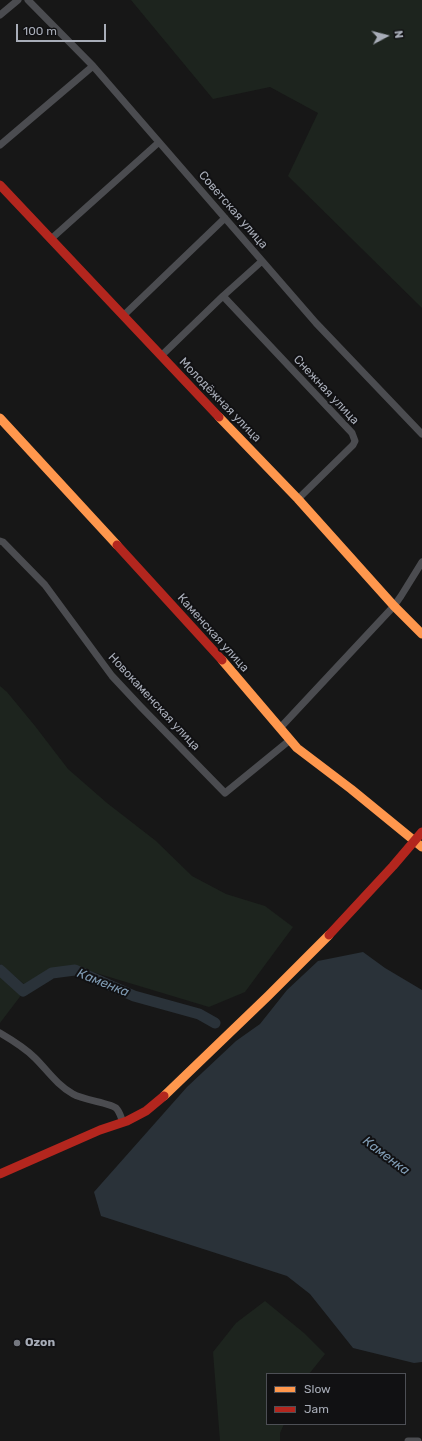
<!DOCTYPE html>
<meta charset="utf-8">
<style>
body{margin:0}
#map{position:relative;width:422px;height:1441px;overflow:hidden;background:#171717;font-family:Rubik,sans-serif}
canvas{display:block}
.legend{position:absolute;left:266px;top:1373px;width:140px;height:52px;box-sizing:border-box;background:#111113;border:1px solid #4d4f55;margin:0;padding:5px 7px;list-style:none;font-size:12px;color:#a8adb8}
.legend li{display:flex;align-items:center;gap:8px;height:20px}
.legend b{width:20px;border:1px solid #4d4f55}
.north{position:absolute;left:366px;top:16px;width:40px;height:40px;-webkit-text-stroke:3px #111113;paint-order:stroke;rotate:83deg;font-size:11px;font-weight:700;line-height:16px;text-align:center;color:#a8adb8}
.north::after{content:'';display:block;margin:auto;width:14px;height:18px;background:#a8adb8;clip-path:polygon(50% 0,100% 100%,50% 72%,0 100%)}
.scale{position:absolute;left:16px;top:24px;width:90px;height:18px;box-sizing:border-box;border:2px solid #a8adb8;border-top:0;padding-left:5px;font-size:12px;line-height:14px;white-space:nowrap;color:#a8adb8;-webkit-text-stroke:3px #111113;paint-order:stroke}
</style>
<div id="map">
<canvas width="422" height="1441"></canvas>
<ul class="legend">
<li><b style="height:5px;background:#ff974d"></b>Slow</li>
<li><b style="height:5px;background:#b3261e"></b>Jam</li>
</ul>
<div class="north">N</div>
<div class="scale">100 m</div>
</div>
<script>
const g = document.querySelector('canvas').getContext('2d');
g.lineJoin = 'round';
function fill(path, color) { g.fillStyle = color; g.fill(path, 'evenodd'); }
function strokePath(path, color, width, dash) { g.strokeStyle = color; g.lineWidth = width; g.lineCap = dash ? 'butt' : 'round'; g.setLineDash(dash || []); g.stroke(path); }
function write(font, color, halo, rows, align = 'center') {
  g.font = font + ' Rubik,sans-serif'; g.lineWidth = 4; g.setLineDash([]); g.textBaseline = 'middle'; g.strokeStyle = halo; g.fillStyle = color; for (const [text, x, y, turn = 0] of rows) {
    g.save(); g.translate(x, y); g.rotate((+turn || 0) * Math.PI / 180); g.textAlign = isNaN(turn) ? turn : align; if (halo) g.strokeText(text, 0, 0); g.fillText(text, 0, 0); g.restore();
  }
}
fill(new Path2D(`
 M131 0H422V308L288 176 318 113 270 87 213 99Z
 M0 686 7 692 35 726 68 769 107 803 156 841 192 876 226 894 265 906 293 927 245 992 209 1007 96 973 77 966 49 970 24 984 0 964Z
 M0 975 22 994 0 1023Z
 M265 1301 304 1333 325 1354 309 1374H267V1424H284L280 1433V1441H220L213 1352 236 1323Z`), '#1d241e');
fill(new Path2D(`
 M363 952 385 968 422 990V1362L414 1363 353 1348 310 1294 287 1276 101 1216 94 1192 187 1087 236 1041 260 1024 287 990 318 961Z`), '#2a3239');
strokePath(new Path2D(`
 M0 970 23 991 52 973 75 970 134 996 199 1014 215 1023`), '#2a3239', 11);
strokePath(new Path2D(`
 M28 0 93 66 316 323 422 434
 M0 15 18 0
 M0 145 93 66
 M51 239 158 143
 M223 296 352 433 355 441 353 445 298 499
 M124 315 225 218
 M161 356 223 296 262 261
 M0 541 3 542 45 585 112 676 141 707 225 793 290 740
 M280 728 394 606 401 596 422 562
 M0 1033C12 1040 25 1048 35 1058 48 1071 57 1085 73 1094 83 1100 111 1103 116 1108 120 1112 121 1118 123 1122
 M408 1441H418`), '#4b4c50', 7);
strokePath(new Path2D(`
 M219 417 298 499 394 606 422 634
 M0 418 117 545
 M222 660 297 748 351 789 422 847
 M164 1096 268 996 329 935`), '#ff974d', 9);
strokePath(new Path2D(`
 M0 185 219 417
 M117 545 222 660
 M329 935 393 866 422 832
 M0 1174 100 1130 127 1121 146 1111 164 1096`), '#b3261e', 9);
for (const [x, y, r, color] of [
 [17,1343,4,"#757880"]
]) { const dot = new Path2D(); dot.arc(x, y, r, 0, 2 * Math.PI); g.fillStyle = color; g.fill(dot); strokePath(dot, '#111113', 1.5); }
write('12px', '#a8adb8', '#111113', [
 ["Советская улица",233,210,49],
 ["Снежная улица",326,390,47],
 ["Молодёжная улица",220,400,46],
 ["Каменская улица",213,633,48],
 ["Новокаменская улица",154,702,47]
]);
write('bold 12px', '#a8adb8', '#111113', [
 ["Ozon",25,1343]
], 'left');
write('italic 13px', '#7f9bb3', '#111113', [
 ["Каменка",103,983,22],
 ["Каменка",386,1156,37]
]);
</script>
